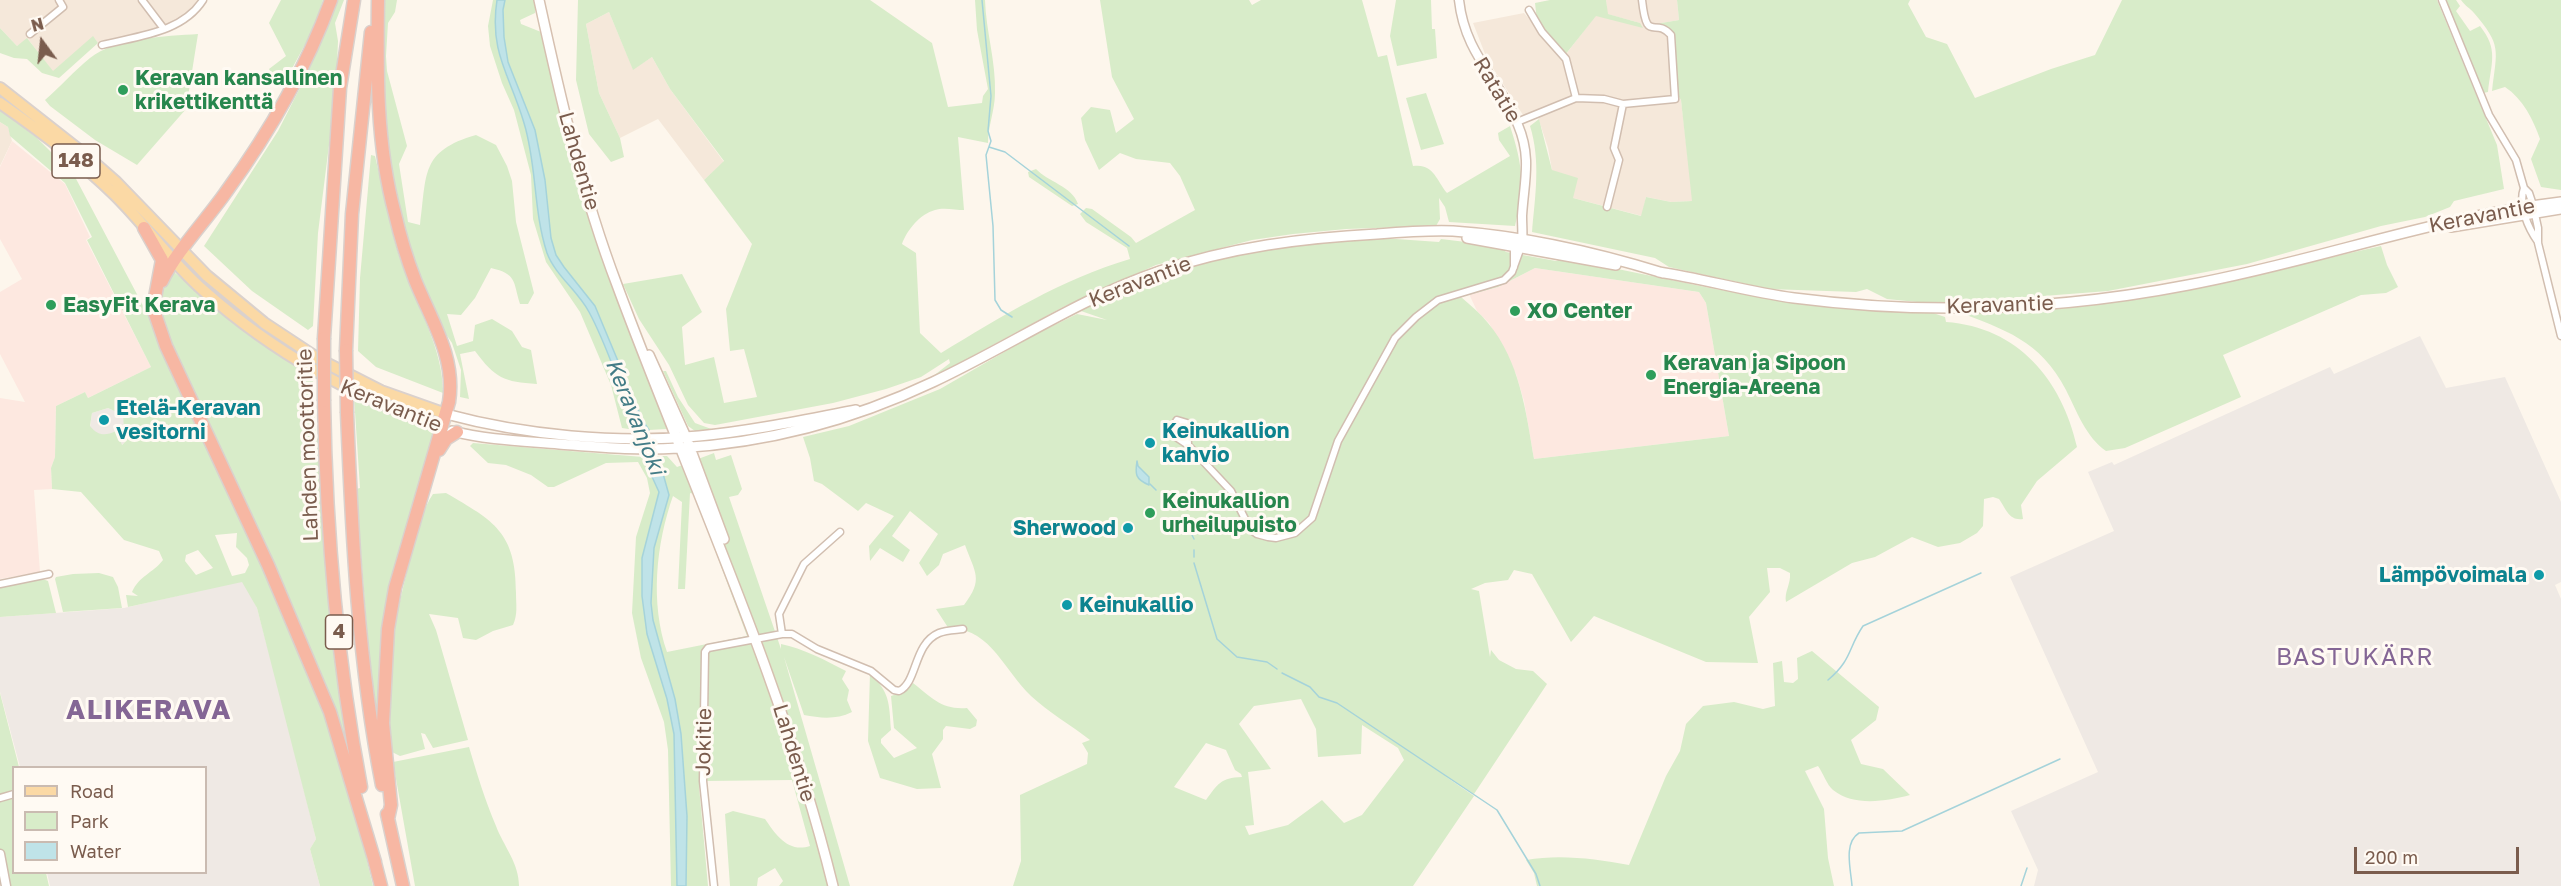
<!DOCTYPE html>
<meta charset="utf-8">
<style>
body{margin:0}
#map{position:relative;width:2561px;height:886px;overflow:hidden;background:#fdf6ec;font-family:"Golos Text",sans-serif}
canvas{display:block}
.legend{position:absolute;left:12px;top:766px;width:195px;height:108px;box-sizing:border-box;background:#fffaf3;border:2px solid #cabbb1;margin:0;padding:8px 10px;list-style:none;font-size:18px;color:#7a5c4d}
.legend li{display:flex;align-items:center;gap:12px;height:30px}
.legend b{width:30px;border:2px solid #cabbb1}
.north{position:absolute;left:12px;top:12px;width:60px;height:60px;-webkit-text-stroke:4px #fffaf3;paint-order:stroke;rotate:345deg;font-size:16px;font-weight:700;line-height:24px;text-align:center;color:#7a5c4d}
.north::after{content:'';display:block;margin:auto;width:21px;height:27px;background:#7a5c4d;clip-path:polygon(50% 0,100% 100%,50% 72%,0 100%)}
.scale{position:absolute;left:2354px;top:847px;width:165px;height:27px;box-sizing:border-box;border:3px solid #7a5c4d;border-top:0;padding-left:8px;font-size:18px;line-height:21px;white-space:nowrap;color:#7a5c4d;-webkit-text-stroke:4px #fffaf3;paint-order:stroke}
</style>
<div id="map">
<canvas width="2561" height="886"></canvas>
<ul class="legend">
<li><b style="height:8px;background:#fbd9a5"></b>Road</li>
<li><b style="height:16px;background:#d8ecc9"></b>Park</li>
<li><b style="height:16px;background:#bfe3e8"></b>Water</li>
</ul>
<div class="north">N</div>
<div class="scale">200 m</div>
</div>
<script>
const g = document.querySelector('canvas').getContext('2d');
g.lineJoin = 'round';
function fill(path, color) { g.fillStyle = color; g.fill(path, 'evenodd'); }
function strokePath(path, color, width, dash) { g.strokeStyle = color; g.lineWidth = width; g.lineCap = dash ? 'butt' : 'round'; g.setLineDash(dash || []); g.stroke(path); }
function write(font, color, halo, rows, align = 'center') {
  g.font = font + ' "Golos Text",sans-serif'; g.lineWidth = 6; g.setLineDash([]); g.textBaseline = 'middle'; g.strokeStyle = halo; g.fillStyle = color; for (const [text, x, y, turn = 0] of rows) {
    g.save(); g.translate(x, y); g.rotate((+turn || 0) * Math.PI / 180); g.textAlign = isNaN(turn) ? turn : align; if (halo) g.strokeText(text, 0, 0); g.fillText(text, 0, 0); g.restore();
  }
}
fill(new Path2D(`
 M0 0H200L184 18 160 28 98 43 93 37 53 72 28 39 17 46 0 28Z
 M1606 0H1677L1679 20 1651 25 1671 32 1677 94 1681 100 1693 201 1671 202 1646 197 1642 216 1573 198 1552 170 1548 148 1536 111 1523 115 1487 59 1473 23 1524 13 1563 58 1596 15 1640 23 1607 14Z
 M609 12 633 69 652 57 670 89 724 162 704 180 658 119 620 138 599 93 586 24Z
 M0 122 8 127 12 141 0 166Z`), '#f5e8da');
fill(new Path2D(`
 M12 141 65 184 90 237 86 240 151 367 88 398 85 392 56 406 55 457 51 468 52 489 34 490 40 572 0 579V398L25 402 0 354V292L22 279 0 239V167Z
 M1535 268 1699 292 1706 303 1729 436 1534 459 1524 401 1516 374 1489 323 1477 311 1469 294 1498 287Z`), '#fde8e0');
fill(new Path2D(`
 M2420 336 2446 388 2505 377 2561 502V582L2555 585 2561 599V886H2034L2038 870 2011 811 2098 772 2010 577 2114 531 2088 472 2112 462 2114 465 2330 367 2334 374Z
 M108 408 124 415 125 442 121 446 106 436 95 433 90 427 92 413Z
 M242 581 251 593 257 608 284 709 316 839 310 849 320 886H50L47 873 206 872V768L20 767 0 692V617L124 608Z`), '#efe9e4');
fill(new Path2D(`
 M281 0H323L314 28 282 87 278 88 269 69 286 56 269 23Z
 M338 0H344L335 23 338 41 336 89 318 233 313 326 308 330 252 291 204 246 278 131 305 78Z
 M385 0H397L395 12 388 23 386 56 387 71 407 146 399 164 408 222 420 225C427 174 420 151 476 135L496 145 507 166 512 181 516 222 534 293 528 304H520C513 281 517 274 491 268L475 298 461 315 447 314 457 346 473 341 475 325 492 319 512 331 522 347 531 350 537 384C504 382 495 378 475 351L460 354 469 399 460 397 461 370 452 343 443 330 413 263 388 169 381 47Z
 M493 0H497C490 56 509 73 524 123 537 165 533 210 547 253 555 276 578 291 589 312 607 345 618 383 633 417L635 430 622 428 611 385 580 312 546 262 533 219 531 175 514 110 502 83 490 46 488 26Z
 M505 0H535V13L520 20 521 24 541 32 566 136 598 243 669 425 666 429 649 430 643 421 595 306 564 267 556 255 551 238 545 180 535 130 508 62 504 37 503 10Z
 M578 0H870L932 43 948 107 982 103 983 96 988 89 977 30 975 0H985C986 32 996 61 995 93 995 110 988 126 988 143L958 137 964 210C956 210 943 207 935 210 920 214 907 230 902 244L916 253 920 333 941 353C1002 316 1062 279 1130 259L1127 248 1086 222 1080 214 1086 208 1092 209 1131 237 1136 243 1195 210 1180 176 1170 163 1136 159 1120 153 1099 170 1085 140 1081 118 1091 107 1110 110 1116 133 1134 119 1112 77 1100 0H1249L1252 5 1261 0H1362L1378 57 1387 55 1413 166C1433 163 1436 179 1447 193L1510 156 1499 140 1498 133 1510 126C1523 166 1525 185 1515 226L1449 222 1445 207 1439 198 1440 219 1436 226 1346 229 1293 234 1252 240 1156 265 1063 307 928 380 950 363 949 359 921 377 886 389 833 403 715 425 704 423 688 405 669 365 639 319 623 284 682 274 702 312 682 327 685 365 714 357 724 403 757 397 744 349 730 351 726 309 752 244 704 180 724 161 670 89 652 57 633 70 609 12 586 24 599 93 620 138 624 157 611 162 589 134 576 80Z
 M1396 0H1431L1432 29H1435L1437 58 1397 66 1390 36Z
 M1550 0H1606L1608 14 1640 23 1643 28 1596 16 1565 55 1537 21 1535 3Z
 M1677 0H1910L1908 4 1926 37 1947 44 1975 98 2051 69 2095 55 2122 0H2437L2497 145 2504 189 2454 201 2450 207 2425 217 2381 226 2247 264 2108 291 1966 302 1927 303 1887 299 1867 289 1856 292 1769 289 1669 267 1655 258 1532 232C1535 197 1541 161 1530 126L1539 119 1552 170 1578 178 1573 198 1641 216 1646 197 1671 202 1692 201 1681 100 1677 94 1671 32 1650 25 1679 20Z
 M2446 0H2456L2460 6 2456 11 2470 31 2480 26C2499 50 2491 63 2488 92L2483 93Z
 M2461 0H2561V190L2541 187 2531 159 2540 139C2533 119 2523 99 2505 87L2492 91C2497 49 2502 46 2474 13 2470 8 2465 6 2461 0Z
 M0 28 17 46 27 38 53 71 93 36 98 43 59 78 42 73 27 59 14 58 0 53Z
 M198 34 186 109 137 165 95 140 50 106 45 100C60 87 74 71 90 58 115 38 166 36 198 34Z
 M1426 93 1444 144 1421 150 1406 98Z
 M0 110 36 137 74 175 158 334 274 585 345 767 373 886H320L310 849 316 839 257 608 242 582 128 607 126 595 138 596 132 592C139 576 153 573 163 560L159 551 124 540 81 492 52 489 51 468 55 457 56 406 85 392 88 398 151 367 87 240 92 237 65 183 10 136 8 127 0 122ZM108 408 123 415 125 442 122 445 116 431C105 436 98 436 90 426L92 413ZM237 533 236 547 247 558 249 565 245 573 232 576 215 535ZM198 550 213 568 196 575 185 561 186 555Z
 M371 155 375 156C384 192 390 232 403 267 418 309 443 348 443 393L376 367 358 351 360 278Z
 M1036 169C1048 182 1072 186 1078 204L1072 206 1029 177 1028 172Z
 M1382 238 1439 242 1441 239 1499 246 1506 252 1556 261 1564 258 1715 289 1822 305 1930 312 1945 317 1946 322C2018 327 2062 380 2077 447L2037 481 2021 505 2023 519C2009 521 2006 509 1999 499L1993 497 1984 499 1983 526 1977 533 1960 543 1938 547 1912 537 1875 557 1852 563 1786 602C1784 592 1791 584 1790 573L1780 568H1767L1770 592 1749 617 1758 663 1706 662 1594 616 1571 642 1532 574 1514 570 1508 580 1485 583 1471 589 1479 591 1490 657 1491 650 1499 660 1516 669 1533 671 1547 684 1474 794 1445 776 1474 796 1413 886H1013L1021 861 1020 795 1087 764 1088 753 1082 743 1090 740C1071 725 1048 712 1031 696 1005 672 989 626 949 629L936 609 964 605C984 579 975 573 965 545L943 554 939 565 927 576 919 563 938 534 910 511 892 536 910 550 903 562 880 548 870 561 869 546 894 516 866 503 858 511 822 484 814 481 810 458 803 437 849 426 940 389 1032 336 1077 314 1107 320 1081 311 1080 309C1163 261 1287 243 1382 238ZM1535 268 1699 292 1706 303 1729 436 1534 459C1526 412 1520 361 1488 323 1480 313 1470 305 1461 297L1498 287ZM1301 699 1316 729 1318 757 1361 754 1362 725 1398 748 1404 760 1362 815 1344 823 1322 800 1288 825 1249 835 1245 826 1254 825 1248 772 1271 769 1239 724 1254 706ZM1206 743 1226 750 1235 770 1241 774 1242 777C1220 778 1218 784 1206 800L1174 787Z
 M2381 246 2387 265 2398 287 2386 293 2361 295 2223 355 2241 397 2125 448 2106 451C2086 437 2077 412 2066 390 2040 340 2005 330 1956 311 2011 310 2066 309 2121 301 2209 288 2295 265 2381 246Z
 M174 272 260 342 316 378 313 381 316 442 319 434 326 565 347 747 192 396 159 312 163 289 166 280Z
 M663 371H666L678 397 695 423 714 430 695 431 688 426Z
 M354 397 436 432 392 588 378 734 369 655 356 489 360 488Z
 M473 443 643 457 659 492 642 558V596L647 634 667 699 674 734 677 886H671L668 750 664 722 641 658 632 613 636 537 650 493 647 478 638 462 606 463 554 487H548L531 475 506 465 488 463 470 446Z
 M714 453 716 460 731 455 742 489 738 495 729 497 781 649V644C802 648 827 661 846 671L842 679 849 690 847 700 852 712C836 720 820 718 804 715L784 657 850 886H779L783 881 775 868 758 878 757 886H730L725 814 733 811 765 819C776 835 788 853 810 846L792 780 706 781V768L699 770V786L708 886H686L687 816 681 734 675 699 653 620 651 603 654 548 667 503 662 471 656 456H667L677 467ZM690 493 694 494 747 636 667 652C650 603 656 544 673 496L682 502 678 589H685Z
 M446 493C494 521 516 532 516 593 516 605 518 614 513 625L493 631 476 640 463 638 458 618 429 614 436 630 468 740 433 748 425 734 421 733 425 749 400 756 390 751C383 678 394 616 414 546 420 527 422 510 433 494Z
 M73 574 99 573 113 577 118 587 122 608 63 612 55 579 56 577Z
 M40 578 48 581 56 613 0 617V586Z
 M1812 651 1879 707 1876 720 1851 740 1861 764 1883 769 1910 795C1887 801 1854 807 1833 790 1827 785 1823 773 1818 766L1805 771 1824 809 1828 858 1834 886H1537L1534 873 1526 860C1561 854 1595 859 1629 865L1666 776 1680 751 1686 724 1703 706 1734 702 1763 709 1775 706 1773 663 1782 661 1784 682 1793 683 1798 679 1797 658Z
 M870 673C890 693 889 702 891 730L881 739V743L894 758 917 748 894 728 891 696 906 691 913 683C932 698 942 710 967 708L977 720 976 726 970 729 946 726 943 730V739L932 754 941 788 917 789 880 778 868 741Z
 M0 693 19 767 14 768V872L46 873 49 886H6L0 854Z
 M469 747C477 774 485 800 496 826 504 847 519 863 519 886H415L393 762Z`), '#d8ecc9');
const water = new Path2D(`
 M497 0H505L503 10 504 37 508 62 535 130 545 180 551 238 556 255 564 267 595 306 643 421 649 430H635L633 417C618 383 607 345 589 312 578 291 555 275 547 253 533 210 537 165 524 123 510 75 489 53 497 0Z
 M656 456 662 470 669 495 654 548 651 603 653 620 675 699 681 734 687 816 686 886H677L674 734 667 699 647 634 642 596V558L659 492 643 457Z
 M1137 461 1138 466 1149 477V485C1135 479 1135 474 1137 461Z`);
fill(water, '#bfe3e8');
strokePath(water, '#a5d3da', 1.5);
strokePath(new Path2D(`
 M982 0 991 96 988 131 991 141 986 155 993 226 995 300 1001 310 1012 317
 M989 147 1005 152 1129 246
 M1150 484 1156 490
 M1190 531 1194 539
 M1194 550V557
 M1194 563 1217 639 1237 657 1267 662 1277 669
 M1282 673 1310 687 1319 697 1337 703 1497 810 1536 874 1540 886
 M1828 680C1852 660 1848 648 1863 626L1981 573
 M1852 886C1851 870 1843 843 1859 833L1902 831 2060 759
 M2021 886 2027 868`), '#a5d3da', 1.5);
const minor = new Path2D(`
 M142 0 164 29
 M2442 0 2489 115 2516 160 2524 188 2529 193 2533 205 2538 228V243L2561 336
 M1529 10 1542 32 1566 59 1576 98
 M30 34 63 7 59 0
 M102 45C137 36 182 33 203 0
 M1517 122 1576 98 1604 99 1623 104 1675 99 1671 35C1654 16 1647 45 1642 0
 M2524 188C2518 205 2528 228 2538 242
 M1607 207 1619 160 1614 148 1623 104
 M1514 267V246
 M1188 445 1187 423 1177 420 1172 428 1176 437 1188 445 1231 491 1250 529 1257 534 1268 537 1276 538 1295 533 1312 518 1338 441 1395 338 1416 317 1438 300 1504 280 1512 272 1521 247
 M0 584 49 574
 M782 634 779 614 804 564 840 532
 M0 798 14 794
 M714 886 703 781 705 652 708 648 782 634H792L817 649 871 671 894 690 899 691C918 682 913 644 939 633 946 630 956 630 963 629`);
const tertiary = new Path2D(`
 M1459 0C1465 55 1499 78 1518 125 1532 158 1524 182 1522 216 1522 226 1523 234 1522 244
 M0 854 6 886`);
const secondary = new Path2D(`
 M539 0C560 96 582 193 617 285 691 485 782 678 833 886
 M2451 227 2561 209
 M1467 238 1616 265
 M1659 272C1704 279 1749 292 1794 298 1925 315 2059 310 2188 285 2314 262 2434 217 2561 202
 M649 355 686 437 724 539
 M446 414C524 435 617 444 699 436 751 431 804 420 856 410
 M452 431C487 440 523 441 559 444 598 447 638 451 678 448 767 443 853 420 933 382 1010 346 1080 298 1160 271 1231 247 1303 238 1377 234 1402 232 1428 230 1453 231 1525 236 1595 252 1663 273`);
const primary = new Path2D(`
 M0 88 84 154 116 182 207 276 264 323 320 360 381 391 446 414
 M0 103C39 130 79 160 113 193 145 224 170 261 203 290 275 354 351 395 441 427`);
const motorway = new Path2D(`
 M378 0C377 72 376 144 395 214 400 236 407 259 415 280 431 320 456 357 449 402L395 588 388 629 383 723 391 805 388 819
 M144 228 162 260 153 308 166 346 268 565 330 712 375 862
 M162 281C175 253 208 218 226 192 269 133 306 69 331 0
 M324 338 340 88 354 0
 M346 350 352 214 371 32
 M324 401C326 530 337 660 361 787
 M347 413C352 537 358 662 382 785
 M439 450 446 439 457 432
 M387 814 403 886
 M373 855 381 886`);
strokePath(minor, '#d1beb0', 9);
strokePath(tertiary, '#d1beb0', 11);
strokePath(secondary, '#d6c0b0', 12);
strokePath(primary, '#dad1cd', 14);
strokePath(motorway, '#dad1cd', 15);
strokePath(minor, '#fff', 6);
strokePath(tertiary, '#fff', 8);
strokePath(secondary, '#fff', 9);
strokePath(primary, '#fbd9a5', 10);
strokePath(motorway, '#f7b7a3', 12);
const motorwayBridge = new Path2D(`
 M346 350 347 413
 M324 401V338`);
strokePath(motorwayBridge, '#dad1cd', 15, []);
strokePath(motorwayBridge, '#f7b7a3', 12);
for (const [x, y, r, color] of [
 [123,90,6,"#2e9e5b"],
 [51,305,6,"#2e9e5b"],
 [1515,311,6,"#2e9e5b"],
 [1651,375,6,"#2e9e5b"],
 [104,420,6,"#0f9aa8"],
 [1150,443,6,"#0f9aa8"],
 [1150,513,6,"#2e9e5b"],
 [1128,528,6,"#0f9aa8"],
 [2539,575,6,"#0f9aa8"],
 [1067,605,6,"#0f9aa8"]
]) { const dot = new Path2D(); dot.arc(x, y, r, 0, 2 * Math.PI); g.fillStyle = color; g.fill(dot); strokePath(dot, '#fffaf3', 2); }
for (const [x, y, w] of [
 [76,161,48],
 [339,632,27]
]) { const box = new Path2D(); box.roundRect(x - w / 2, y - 17, w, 34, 4.5); g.fillStyle = '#fffaf3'; g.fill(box); strokePath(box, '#7a5c4d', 1.5); }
write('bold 20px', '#7a5c4d', null, [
 ["148",76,161],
 ["4",339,632]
]);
write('bold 21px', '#27864d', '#fffaf3', [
 ["Keravan kansallinen",135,78],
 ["krikettikenttä",135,102],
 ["EasyFit Kerava",63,305],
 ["XO Center",1527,311],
 ["Keravan ja Sipoon",1663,363],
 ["Energia-Areena",1663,387],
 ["Keinukallion",1162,501],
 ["urheilupuisto",1162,525]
], 'left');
write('21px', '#7a5c4d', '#fffaf3', [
 ["Ratatie",1497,90,59],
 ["Lahdentie",579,161,74],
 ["Keravantie",2482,216,-11],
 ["Keravantie",1140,282,-21],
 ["Keravantie",2000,305,-2],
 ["Keravantie",391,406,22],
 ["Lahden moottoritie",308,445,-92],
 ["Jokitie",704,742,-89],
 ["Lahdentie",794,753,73]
]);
write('bold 21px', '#0d838f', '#fffaf3', [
 ["Etelä-Keravan",116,408],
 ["vesitorni",116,432],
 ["Keinukallion",1162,431],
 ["kahvio",1162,455],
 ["Sherwood",1116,528,"right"],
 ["Lämpövoimala",2527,575,"right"],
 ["Keinukallio",1079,605]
], 'left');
write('italic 22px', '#437c86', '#fffaf3', [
 ["Keravanjoki",635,417,68]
]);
g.letterSpacing = '1.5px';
write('24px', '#846695', '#fffaf3', [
 ["BASTUKÄRR",2355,657]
]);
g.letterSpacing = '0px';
g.letterSpacing = '1.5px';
write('bold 27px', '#846695', '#fffaf3', [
 ["ALIKERAVA",149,710]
]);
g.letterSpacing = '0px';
</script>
